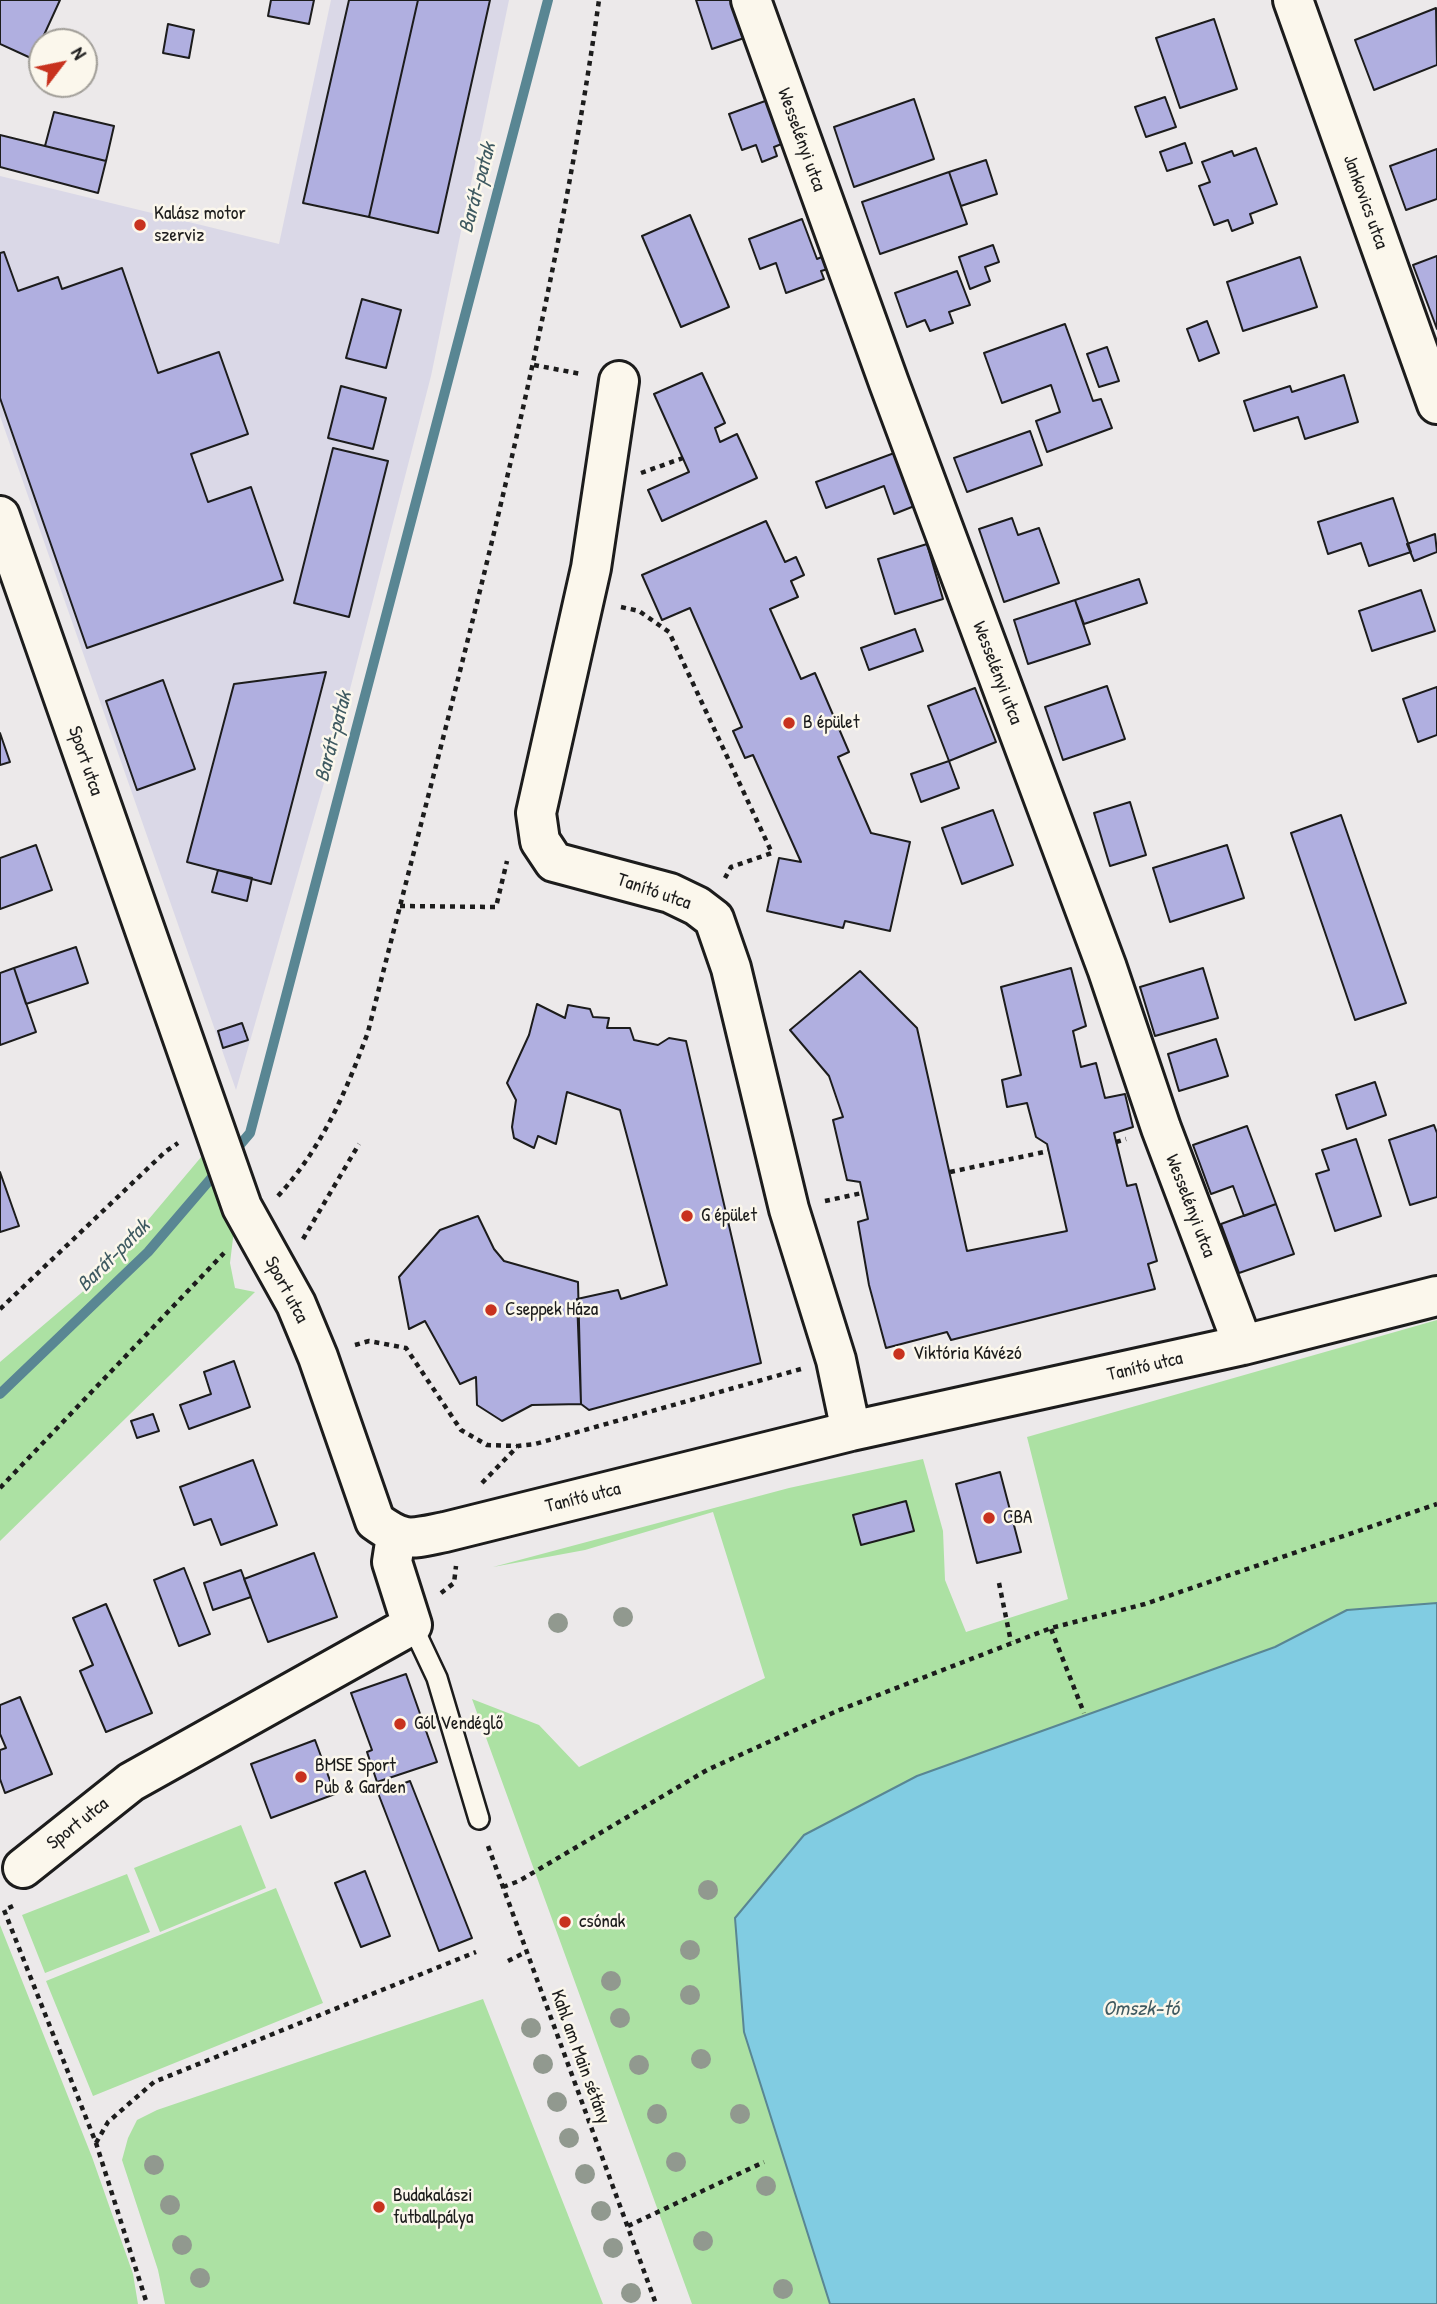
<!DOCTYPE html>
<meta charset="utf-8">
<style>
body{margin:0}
#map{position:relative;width:1437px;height:2304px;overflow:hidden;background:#ece9ea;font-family:"Patrick Hand",sans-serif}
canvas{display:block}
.north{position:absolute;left:28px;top:28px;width:70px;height:70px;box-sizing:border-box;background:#fbf7ec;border:2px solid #a29f99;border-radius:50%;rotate:58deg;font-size:19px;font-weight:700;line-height:28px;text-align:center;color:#1c1c1c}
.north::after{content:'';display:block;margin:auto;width:24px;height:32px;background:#c8321e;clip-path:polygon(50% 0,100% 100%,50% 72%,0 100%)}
</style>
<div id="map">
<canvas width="1437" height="2304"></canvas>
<div class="north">N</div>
</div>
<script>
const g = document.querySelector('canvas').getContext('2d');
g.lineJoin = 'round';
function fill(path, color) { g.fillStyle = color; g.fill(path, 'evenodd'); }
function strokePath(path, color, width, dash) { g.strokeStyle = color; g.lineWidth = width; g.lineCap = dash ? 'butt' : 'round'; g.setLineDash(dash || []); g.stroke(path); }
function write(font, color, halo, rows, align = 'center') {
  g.font = font + ' "Patrick Hand",sans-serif'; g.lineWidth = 5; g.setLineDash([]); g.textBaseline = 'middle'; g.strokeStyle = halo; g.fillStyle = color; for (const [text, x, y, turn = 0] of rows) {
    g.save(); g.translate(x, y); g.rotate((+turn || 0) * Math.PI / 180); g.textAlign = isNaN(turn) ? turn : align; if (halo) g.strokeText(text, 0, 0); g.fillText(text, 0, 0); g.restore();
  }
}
fill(new Path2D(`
 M331 0H509L431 376 342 720 236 1090 0 416V176L279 244Z`), '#dad8e7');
fill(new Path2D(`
 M202 1156 234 1230 230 1263 235 1288 255 1292 0 1541V1362L100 1277Z
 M1437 1320V1603L1347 1610 1275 1647 1139 1696 824 2286 830 2304H692L472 1699 539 1725 579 1767 765 1678 713 1512 585 1550 493 1567 789 1488 923 1459 943 1531 945 1580 966 1632 1068 1599 1027 1437Z
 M241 1825 266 1888 160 1932 134 1868Z
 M127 1874 150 1932 45 1973 22 1915Z
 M276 1888 323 2003 93 2096 46 1981Z
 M0 1925 92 2157 133 2274 138 2304H0Z
 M483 1999 603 2304H165L158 2270 122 2160 128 2138 137 2120 157 2110Z`), '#ace1a3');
const water = new Path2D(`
 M1437 1603V2304H830L744 2032 735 1918 804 1835 917 1776 1275 1647 1347 1610Z`);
fill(water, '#81cce2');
strokePath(water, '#598693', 2);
strokePath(new Path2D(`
 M233 1153 250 1133 548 0
 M0 1394 148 1252 220 1168`), '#598693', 10);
const building = new Path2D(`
 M0 0H60L33 59 0 44Z
 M271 0H314L309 24 268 16Z
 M349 0H418L369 217 303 203Z
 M418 0H490L438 233 369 217Z
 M696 0H734L747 37 712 49Z
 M1436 8 1437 65 1374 90 1355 40Z
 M1214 19 1237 89 1180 108 1156 38Z
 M168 24 194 30 189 58 163 53Z
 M1165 97 1176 127 1146 137 1135 107Z
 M914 99 934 159 854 187 834 127Z
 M768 100 784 143 774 147 777 156 762 162 756 145 742 150 729 114Z
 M54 112 114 126 106 161 45 146Z
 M0 135 106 161 98 193 0 167Z
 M1185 143 1192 163 1167 171 1160 152Z
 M1256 148 1277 204 1250 214 1253 223 1232 231 1228 220 1214 225 1199 186 1210 182 1202 162 1232 151 1234 156Z
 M1437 149V199L1406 210 1390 166Z
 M986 160 997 194 961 206 949 172Z
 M949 172 967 224 880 254 862 202Z
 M690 215 729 307 681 327 642 236Z
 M802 219 817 259 824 256 828 269 821 271 824 279 786 293 776 263 760 269 749 239Z
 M993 245 999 262 985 267 990 281 970 289 959 257Z
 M4 252 18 291 58 277 62 289 122 268 158 373 219 352 248 434 191 454 208 502 251 487 283 580 87 648 0 398V253Z
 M1437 256V329L1413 265Z
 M1300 257 1317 307 1243 331 1227 282Z
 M957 271 970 305 949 312 953 323 930 331 925 320 907 327 895 293Z
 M362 299 401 310 386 368 346 358Z
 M1207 321 1219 353 1199 361 1187 329Z
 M1065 324 1093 401 1101 399 1112 428 1047 452 1036 421 1060 412 1051 385 1002 403 984 353Z
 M1107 347 1119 381 1099 387 1087 354Z
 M702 373 725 423 715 428 720 442 737 434 757 478 662 521 648 490 689 472 654 394Z
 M1344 375 1358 422 1305 439 1298 417 1254 431 1244 401 1290 386 1292 392Z
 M341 386 386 398 373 449 328 438Z
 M1030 431 1042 465 967 492 954 458Z
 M333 448 388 461 349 617 294 603Z
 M897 452 917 505 894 514 884 486 826 508 816 482Z
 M1393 498 1411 552 1369 566 1361 543 1328 554 1318 522Z
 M1012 518 1018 535 1039 528 1059 583 1004 602 979 529Z
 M766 521 785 562 796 557 804 575 791 581 798 597 770 609 801 679 815 673 849 752 838 757 871 833 910 842 890 931 845 921 843 928 767 911 779 858 801 862 753 755 745 758 733 731 742 727 690 608 662 620 642 575Z
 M1435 534 1437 552 1414 561 1407 544Z
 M927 544 943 599 895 614 878 559Z
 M1139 579 1147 603 1084 624 1075 600Z
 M1421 590 1435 631 1372 651 1359 611Z
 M1075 600 1090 644 1028 664 1014 620Z
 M915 629 923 651 869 670 861 648Z
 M326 672 271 884 187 862 234 684Z
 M163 680 195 769 137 790 106 701Z
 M1107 686 1125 739 1063 760 1045 707Z
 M1437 687V735L1418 742 1403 699Z
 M975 688 996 742 949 761 928 706Z
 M0 733 10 762 0 765Z
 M949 761 959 788 921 802 911 774Z
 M1130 802 1146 855 1110 866 1094 813Z
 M993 810 1013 865 962 884 942 828Z
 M1341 815 1406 1003 1355 1020 1291 833Z
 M36 845 52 890 0 909V858Z
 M1227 845 1244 898 1170 922 1153 868Z
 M218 870 252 878 247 901 212 892Z
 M76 947 88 983 26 1004 14 968Z
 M14 968 36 1032 0 1045V973Z
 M1071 968 1086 1026 1073 1031 1081 1067 1096 1063 1105 1098 1125 1094 1133 1127 1114 1133 1127 1186 1136 1184 1157 1261 1148 1264 1155 1289 951 1340 947 1332 886 1348 869 1285 858 1222 868 1219 860 1182 847 1180 833 1120 843 1117 829 1076 790 1030 860 971 917 1028 967 1251 1067 1231 1047 1144 1036 1137 1027 1103 1007 1107 1002 1080 1021 1075 1001 987Z
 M1203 968 1218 1018 1155 1036 1140 987Z
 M537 1004 565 1018 568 1005 590 1009 593 1017 609 1018 607 1028H630L634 1040 658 1045 669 1038 686 1041 761 1363 589 1410 581 1404 577 1299 618 1290 621 1299 667 1285 620 1110 567 1092 556 1144 538 1136 534 1148 514 1138 512 1127 516 1100 507 1083 529 1035Z
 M242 1023 248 1040 223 1048 218 1031Z
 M1216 1039 1228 1076 1179 1091 1168 1054Z
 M1375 1082 1386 1115 1347 1129 1336 1095Z
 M1434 1125 1437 1133V1197L1410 1205 1389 1140Z
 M1247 1126 1276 1204 1244 1216 1233 1186 1211 1194 1193 1145Z
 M1356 1139 1381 1216 1335 1231 1316 1174 1329 1170 1322 1150Z
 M0 1172 19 1226 0 1232Z
 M1276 1204 1294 1254 1239 1273 1221 1224Z
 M478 1216 494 1249 504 1261 578 1282 581 1404 532 1405 502 1421 477 1405 476 1377 460 1384 425 1321 409 1329 399 1277 440 1230Z
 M234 1361 250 1407 189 1429 180 1405 211 1394 204 1372Z
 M153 1414 159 1431 137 1438 131 1421Z
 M253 1460 277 1525 221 1545 211 1519 194 1525 180 1487Z
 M1000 1472 1021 1552 977 1563 956 1484Z
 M906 1501 914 1531 861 1545 853 1515Z
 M314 1553 337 1617 268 1642 244 1579Z
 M184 1568 210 1634 179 1646 154 1580Z
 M241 1570 251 1597 213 1610 204 1583Z
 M106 1604 152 1713 106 1732 80 1671 93 1665 73 1618Z
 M406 1674 437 1762 377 1782 367 1752 372 1750 351 1693Z
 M20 1697 52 1774 5 1793 0 1779V1750L6 1748 0 1734V1705Z
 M315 1740 335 1794 271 1818 251 1764Z
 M410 1781 472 1938 439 1951 378 1793Z
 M365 1871 390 1936 361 1947 335 1883Z`);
fill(building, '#b0afe0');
strokePath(building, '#1c1c1c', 2);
const lane = new Path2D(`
 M412 1625 437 1678 479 1819`);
const street = new Path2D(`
 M751 0 889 383 1107 968 1161 1128 1243 1345
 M1293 0 1437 404
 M619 381 591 568 536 813 540 841 554 862 670 893 697 906 714 919 731 968 789 1209 836 1360 851 1431
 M0 516 242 1207 296 1304 318 1357 375 1521C405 1543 410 1539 445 1532L851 1431 1243 1345 1437 1296
 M23 1868 131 1782 412 1625 392 1562 396 1536`);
strokePath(lane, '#1c1c1c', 24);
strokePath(street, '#1c1c1c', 44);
strokePath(new Path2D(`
 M534 365 581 374
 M641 473 683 458
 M621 607 639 611 669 632 772 853 731 867 725 878
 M400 906 496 907 507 861
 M1116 1142 1126 1139
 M950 1172 1049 1151
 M278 1196C322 1148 346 1092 368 1032 454 690 550 349 599 0
 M825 1201 862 1193
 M303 1239 359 1144
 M0 1309 165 1152 178 1143
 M355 1345 369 1341 406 1348 461 1430 487 1445 517 1446
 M482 1483 518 1446 535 1444 801 1369
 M0 1488 224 1253
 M999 1583 1011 1642
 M441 1593 454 1583 456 1566
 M1051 1629 1084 1713
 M488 1846 656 2304
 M503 1887 519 1881 707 1770 837 1711 1051 1628 1145 1604 1437 1504
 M13 1906 4 1910 96 2143 147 2304
 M508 1961 526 1952
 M96 2143 108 2122 154 2082 476 1952
 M628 2226 764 2162`), '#1c1c1c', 4.5, [5, 5]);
strokePath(lane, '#fbf7ec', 19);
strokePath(street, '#fbf7ec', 38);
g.fillStyle = '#91998f';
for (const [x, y] of [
 [623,1617],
 [558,1623],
 [708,1890],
 [690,1950],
 [611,1981],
 [690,1995],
 [620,2018],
 [531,2028],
 [701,2059],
 [543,2064],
 [639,2065],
 [557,2102],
 [657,2114],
 [740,2114],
 [569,2138],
 [676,2162],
 [154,2165],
 [585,2174],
 [766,2186],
 [170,2205],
 [601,2211],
 [703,2241],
 [182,2245],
 [613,2248],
 [200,2278],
 [783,2289],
 [631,2293]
]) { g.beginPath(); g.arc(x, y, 10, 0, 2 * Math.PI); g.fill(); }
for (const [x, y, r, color] of [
 [140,225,7,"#c8321e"],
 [789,723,7,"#c8321e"],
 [687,1216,7,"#c8321e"],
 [491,1310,7,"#c8321e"],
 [899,1354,7,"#c8321e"],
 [989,1518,7,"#c8321e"],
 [400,1724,7,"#c8321e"],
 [301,1777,7,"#c8321e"],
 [565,1922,7,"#c8321e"],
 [379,2207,7,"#c8321e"]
]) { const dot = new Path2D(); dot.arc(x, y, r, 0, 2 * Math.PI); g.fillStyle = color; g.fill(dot); strokePath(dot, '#fbf7ec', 2.5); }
write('19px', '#1c1c1c', '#fbf7ec', [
 ["Wesselényi utca",801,140,70],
 ["Jankovics utca",1365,202,70],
 ["Wesselényi utca",997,673,69],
 ["Sport utca",85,761,71],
 ["Tanító utca",654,892,19],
 ["Wesselényi utca",1190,1206,69],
 ["Sport utca",286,1290,62],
 ["Tanító utca",1145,1367,-13],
 ["Tanító utca",583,1498,-14],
 ["Sport utca",78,1824,-38],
 ["Kahl am Main sétány",580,2057,70]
]);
write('19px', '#1c1c1c', '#fbf7ec', [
 ["Kalász motor",154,214],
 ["szerviz",154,236],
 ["B épület",803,723],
 ["G épület",701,1216],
 ["Cseppek Háza",505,1310],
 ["Viktória Kávézó",913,1354],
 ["CBA",1003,1518],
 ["Gól Vendéglő",414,1724],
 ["BMSE Sport",315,1766],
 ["Pub & Garden",315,1788],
 ["csónak",579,1922],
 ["Budakalászi",393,2196],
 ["futballpálya",393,2218]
], 'left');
write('italic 21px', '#3f5a61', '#fbf7ec', [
 ["Barát-patak",478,188,-75],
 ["Barát-patak",334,737,-75],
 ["Barát-patak",114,1256,-45],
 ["Omszk-tó",1141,2009]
]);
</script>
